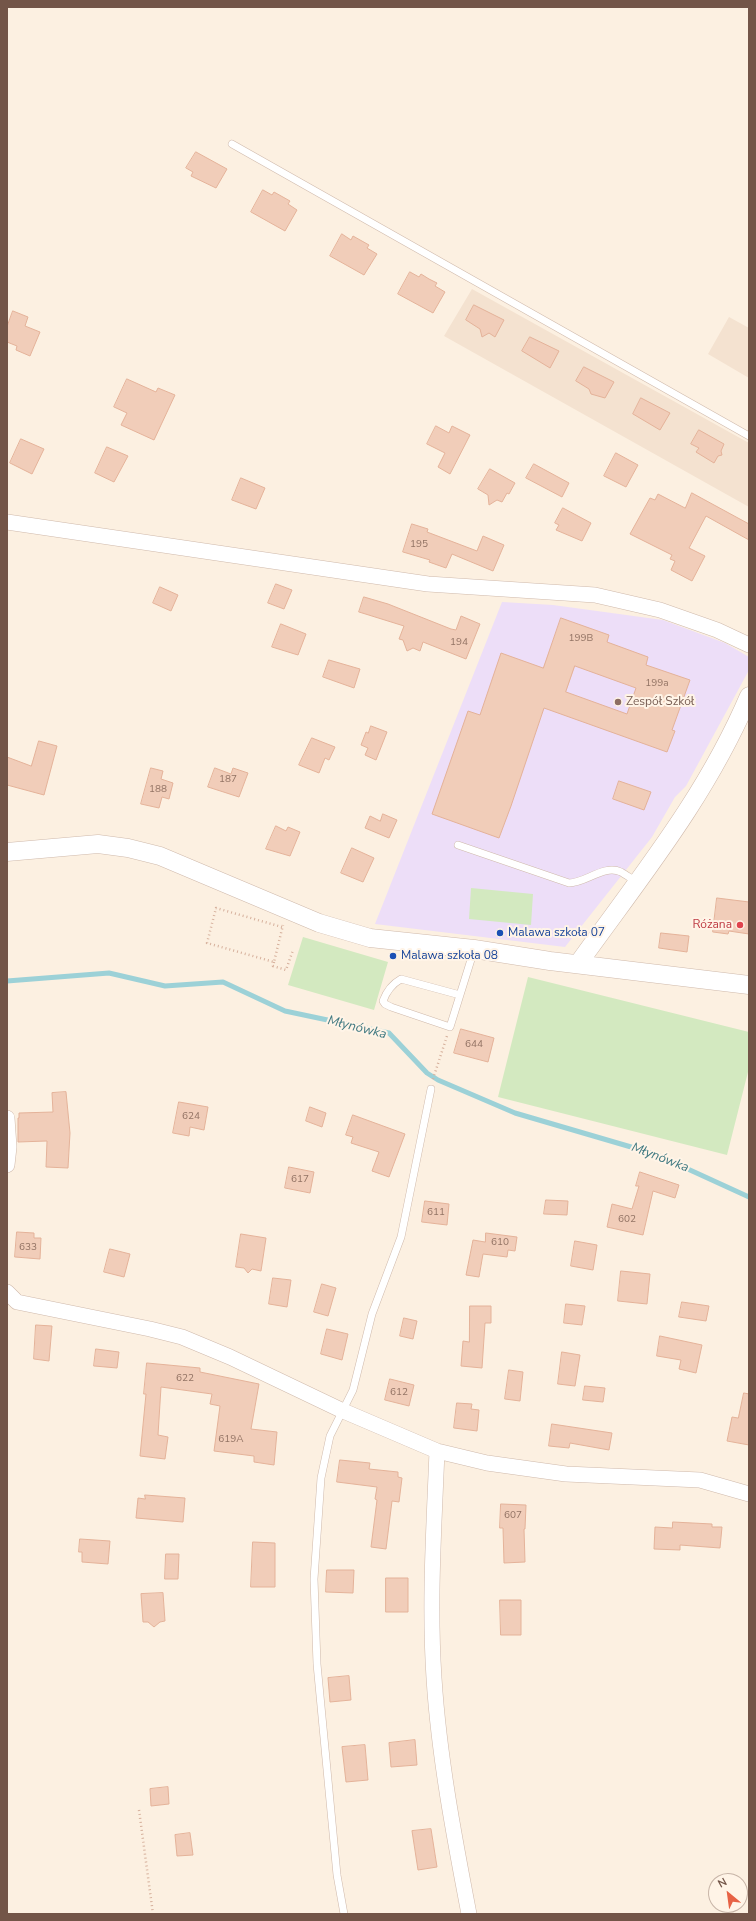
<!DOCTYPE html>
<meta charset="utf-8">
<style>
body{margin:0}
#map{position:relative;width:756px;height:1921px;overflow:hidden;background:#fcf0e1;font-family:"Nunito Sans",sans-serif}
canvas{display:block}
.frame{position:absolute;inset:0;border:8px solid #735548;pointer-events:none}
.north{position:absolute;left:708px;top:1873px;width:40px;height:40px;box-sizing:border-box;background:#fff4e7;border:1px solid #c7b4a7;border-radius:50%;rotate:331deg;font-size:11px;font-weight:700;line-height:16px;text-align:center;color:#735548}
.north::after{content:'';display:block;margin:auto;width:14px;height:18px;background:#e76245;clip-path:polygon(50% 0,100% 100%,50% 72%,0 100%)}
</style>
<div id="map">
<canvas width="756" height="1921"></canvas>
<div class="frame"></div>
<div class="north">N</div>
</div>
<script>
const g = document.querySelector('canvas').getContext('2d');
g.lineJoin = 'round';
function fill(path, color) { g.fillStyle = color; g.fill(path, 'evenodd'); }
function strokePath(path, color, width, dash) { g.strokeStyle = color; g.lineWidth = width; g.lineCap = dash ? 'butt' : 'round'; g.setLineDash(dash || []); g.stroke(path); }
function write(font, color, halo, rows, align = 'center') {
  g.font = font + ' "Nunito Sans",sans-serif'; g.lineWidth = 4; g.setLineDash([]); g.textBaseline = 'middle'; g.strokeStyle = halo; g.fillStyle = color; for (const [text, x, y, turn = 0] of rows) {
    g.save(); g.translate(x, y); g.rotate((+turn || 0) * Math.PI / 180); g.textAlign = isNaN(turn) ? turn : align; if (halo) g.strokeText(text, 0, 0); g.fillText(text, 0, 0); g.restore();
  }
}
fill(new Path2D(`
 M472 289 749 443V507L444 336Z
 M729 317 749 328V378L708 354Z`), '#f4e2d0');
fill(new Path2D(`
 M502 602 553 605 663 620 725 643 749 657V670L686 786 675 797 652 837 565 947 375 924Z`), '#eddef8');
fill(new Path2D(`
 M471 888 533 894 531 925 469 919Z
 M303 937 388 962 374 1010 288 985Z
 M528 977 749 1032V1068L727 1155 498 1097Z`), '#d3e9c0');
strokePath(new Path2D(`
 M7 981 109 973 165 986 223 982 285 1011 389 1033 427 1073 438 1080 515 1113 655 1154 749 1197`), '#9cd1d7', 5);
const building = new Path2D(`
 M196 152 227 169 216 188 191 176 193 172 186 168Z
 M263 190 272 195 274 192 290 201 288 204 297 210 285 231 251 212Z
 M342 234 351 240 353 236 369 245 367 248 377 254 364 275 330 256Z
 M410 272 419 277 421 274 429 279 437 283 435 286 445 292 433 313 398 294Z
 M474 305 504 320 495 337 489 333 482 337 480 329 466 320Z
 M13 311 28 317 25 326 40 332 30 356 16 350 17 346 7 342V327Z
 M530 337 559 351 550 368 522 351Z
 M584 367 614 382 605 398 591 394 589 389 576 381Z
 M127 379 156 392 158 388 175 395 154 440 121 425 127 413 114 407Z
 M641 398 670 413 660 430 633 414Z
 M436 426 449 433 452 426 470 435 450 474 438 467 445 453 427 444Z
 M699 430 724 444 721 451 722 455 718 456 714 463 696 452 699 448 691 444Z
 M21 439 44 449 32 474 10 463Z
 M107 447 128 456 114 482 95 473Z
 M616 453 638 465 626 487 604 476Z
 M534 464 569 483 562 497 526 478Z
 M490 469 515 483 509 494 507 493 502 502 497 500 489 505 488 495 478 489Z
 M241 478 265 488 256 509 232 500Z
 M692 493 749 524V540L706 516 689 548 705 556 692 581 671 570 675 561 670 559 672 555 630 534 650 498 655 500 658 494 685 508Z
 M563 508 591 523 582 541 556 530 559 525 555 523Z
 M412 524 428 529 427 532 477 551 483 536 504 545 493 571 452 554 446 568 429 562 430 560 403 552Z
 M276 584 292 590 284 609 268 603Z
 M160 587 178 595 171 611 153 603Z
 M364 597 388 604 451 629 456 630 461 616 480 624 466 659 423 642 420 651 413 648 407 651 403 640 399 639 404 626 359 612Z
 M561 618 609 635 607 642 648 657 646 665 690 680 672 730 675 731 667 752 544 708 511 806 499 838 432 814 468 711 480 715 501 653 543 668ZM575 666 636 688 627 714 566 692Z
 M281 624 306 634 298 655 272 647Z
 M329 660 360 669 354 688 323 677Z
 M371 726 387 732 376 760 365 755 368 748 361 745 366 732 368 733Z
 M312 738 335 747 329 760 325 758 319 773 299 765Z
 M39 741 57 746 44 795 7 785V757L31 766Z
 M151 768 163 771 161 779 173 783 169 799 162 797 159 808 141 804Z
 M215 768 231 774 233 768 248 773 239 797 208 787Z
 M619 781 651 792 644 810 613 799Z
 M383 814 397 820 389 838 365 828 370 816 380 821Z
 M276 826 286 831 288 827 300 832 290 856 266 849Z
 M352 848 374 858 363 882 341 873Z
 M717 898 749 902V934L729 931 728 934 713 932Z
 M661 933 689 936 687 952 659 948Z
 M461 1029 494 1038 488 1062 454 1053Z
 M66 1092 70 1133 68 1168 46 1167 47 1141 18 1142V1118H19V1113L53 1112 52 1093Z
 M179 1102 208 1107 204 1130 190 1127 189 1136 173 1133Z
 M310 1107 326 1113 322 1127 306 1121Z
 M353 1115 405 1134 389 1177 372 1171 379 1152 351 1143 353 1137 346 1135Z
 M289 1167 314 1172 310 1193 285 1188Z
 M640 1172 679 1185 675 1198 653 1191 643 1235 607 1227 612 1204 632 1209 639 1186H636Z
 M546 1200 568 1201 567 1215 544 1214Z
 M425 1201 449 1204 447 1225 422 1222Z
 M17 1232 34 1233V1238H41L40 1259 15 1257Z
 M486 1233 517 1237 515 1251 508 1250 507 1257 483 1254 479 1277 466 1275 473 1240 485 1242Z
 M241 1234 266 1238 261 1271 252 1269 248 1273 244 1268 236 1267Z
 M575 1241 597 1245 593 1270 571 1266Z
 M110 1249 130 1254 124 1277 104 1272Z
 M621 1271 650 1274 647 1304 618 1301Z
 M273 1278 291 1280 287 1307 269 1304Z
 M322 1284 336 1288 328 1316 314 1312Z
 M682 1302 709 1306 706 1321 679 1317Z
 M566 1304 585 1306 582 1325 564 1323Z
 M470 1306H491V1323H485L482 1368 461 1366 463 1341 469 1342Z
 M404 1318 417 1321 413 1339 400 1336Z
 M36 1325 52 1326 49 1361 34 1359Z
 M327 1329 348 1334 342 1360 321 1354Z
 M660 1336 702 1345 696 1373 679 1369 681 1360 657 1356Z
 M96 1349 119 1352 117 1368 94 1366Z
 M562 1352 580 1355 575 1386 558 1384Z
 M147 1363 200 1368V1372L259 1384 251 1429 277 1432 274 1465 254 1462V1456L214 1451 220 1406 210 1404 212 1394 161 1387 158 1435 168 1437 165 1459 140 1456 146 1394H144Z
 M509 1370 523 1372 520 1401 505 1399Z
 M390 1379 414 1385 409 1406 385 1400Z
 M585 1386 605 1388 603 1402 583 1400Z
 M744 1393 749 1394V1445L727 1441 732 1417 738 1418Z
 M457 1403 472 1404 471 1409 479 1410 477 1431 454 1428Z
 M552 1424 612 1433 609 1450 570 1443 569 1448 549 1446Z
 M340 1460 370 1463 369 1469 398 1472V1477L402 1478 399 1502 392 1501 386 1549 371 1547 377 1500 375 1499 377 1487 337 1482Z
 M145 1495 185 1498 183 1522 136 1518 138 1498 145 1499Z
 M501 1504 526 1505 525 1529H524L525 1562 504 1563 503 1528H500Z
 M673 1522 712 1524V1527H722L720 1548 680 1545V1550L654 1549 655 1527 672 1528Z
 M80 1539 110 1541 108 1564 82 1562V1552H79Z
 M253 1542 275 1543V1587H251Z
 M166 1554H179L178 1579H165Z
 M327 1570H354L353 1593 326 1592Z
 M386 1578H408V1612H386Z
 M163 1593 165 1621 160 1622 154 1627 148 1622H143L141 1594Z
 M500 1600H521V1635H501Z
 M349 1676 351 1700 330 1702 328 1678Z
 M415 1740 417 1765 391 1767 389 1743Z
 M365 1745 368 1780 346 1782 342 1747Z
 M168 1787 169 1804 151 1806 150 1789Z
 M431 1829 437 1867 418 1870 412 1831Z
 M190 1833 193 1855 177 1856 175 1835Z`);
fill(building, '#f1cdb9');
strokePath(building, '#e4b299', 1);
const service = new Path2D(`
 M232 144 749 436
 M458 845 569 883C586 883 604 864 621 872 626 875 632 879 637 882
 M460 995 401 979C392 984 387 990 383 1001L385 1004 391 1007 450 1027 474 950
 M344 1914 337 1875 317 1664 314 1579 321 1478 330 1436 353 1390 372 1314 401 1237 431 1089`);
const minor = new Path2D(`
 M7 522 428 584 595 595 660 610 717 630 749 645
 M7 1118 9 1147 7 1165
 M7 1292 17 1302 150 1329 182 1337 230 1357 341 1410 437 1451 487 1463 566 1474 700 1480 749 1494
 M437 1451C434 1527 429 1602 434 1678 439 1757 454 1836 469 1914`);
const tertiary = new Path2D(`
 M7 852 98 844 128 848 160 856 319 923 370 938 474 949 550 961 749 985
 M578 964C641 876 706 797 749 696`);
strokePath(service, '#cfb9ab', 8);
strokePath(minor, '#cfb9ab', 16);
strokePath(tertiary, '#cfb9ab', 19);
strokePath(new Path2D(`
 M282 927 216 908 207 943 274 962 283 925
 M274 962 273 966 286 970 293 950
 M433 1079 447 1036
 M139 1810 153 1914`), '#d6b09c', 2.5, [1, 3]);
strokePath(service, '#fff', 7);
strokePath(minor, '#fff', 15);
strokePath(tertiary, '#fff', 18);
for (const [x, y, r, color] of [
 [618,702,4,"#8d6e63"],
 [740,925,4,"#e0444e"],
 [500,933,4,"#1a4fb4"],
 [393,956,4,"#1a4fb4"]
]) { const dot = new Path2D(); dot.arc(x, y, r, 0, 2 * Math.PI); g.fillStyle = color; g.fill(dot); strokePath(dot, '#fff4e7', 1.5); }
write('10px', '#927364', null, [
 ["195",419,545],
 ["199B",581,639],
 ["194",459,643],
 ["199a",657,684],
 ["187",228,780],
 ["188",158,790],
 ["644",474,1045],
 ["624",191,1117],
 ["617",300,1180],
 ["611",436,1213],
 ["602",627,1220],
 ["610",500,1243],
 ["633",28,1248],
 ["622",185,1379],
 ["612",399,1393],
 ["619A",231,1440],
 ["607",513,1516]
]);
write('12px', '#785e54', '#fff4e7', [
 ["Zespół Szkół",626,702]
], 'left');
write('12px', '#be3a42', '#fff4e7', [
 ["Różana",732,925]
], 'right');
write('12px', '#164399', '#fff4e7', [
 ["Malawa szkoła 07",508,933],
 ["Malawa szkoła 08",401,956]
], 'left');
write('italic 13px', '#3f7880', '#fff4e7', [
 ["Młynówka",357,1028,14],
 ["Młynówka",660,1158,21]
]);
</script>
